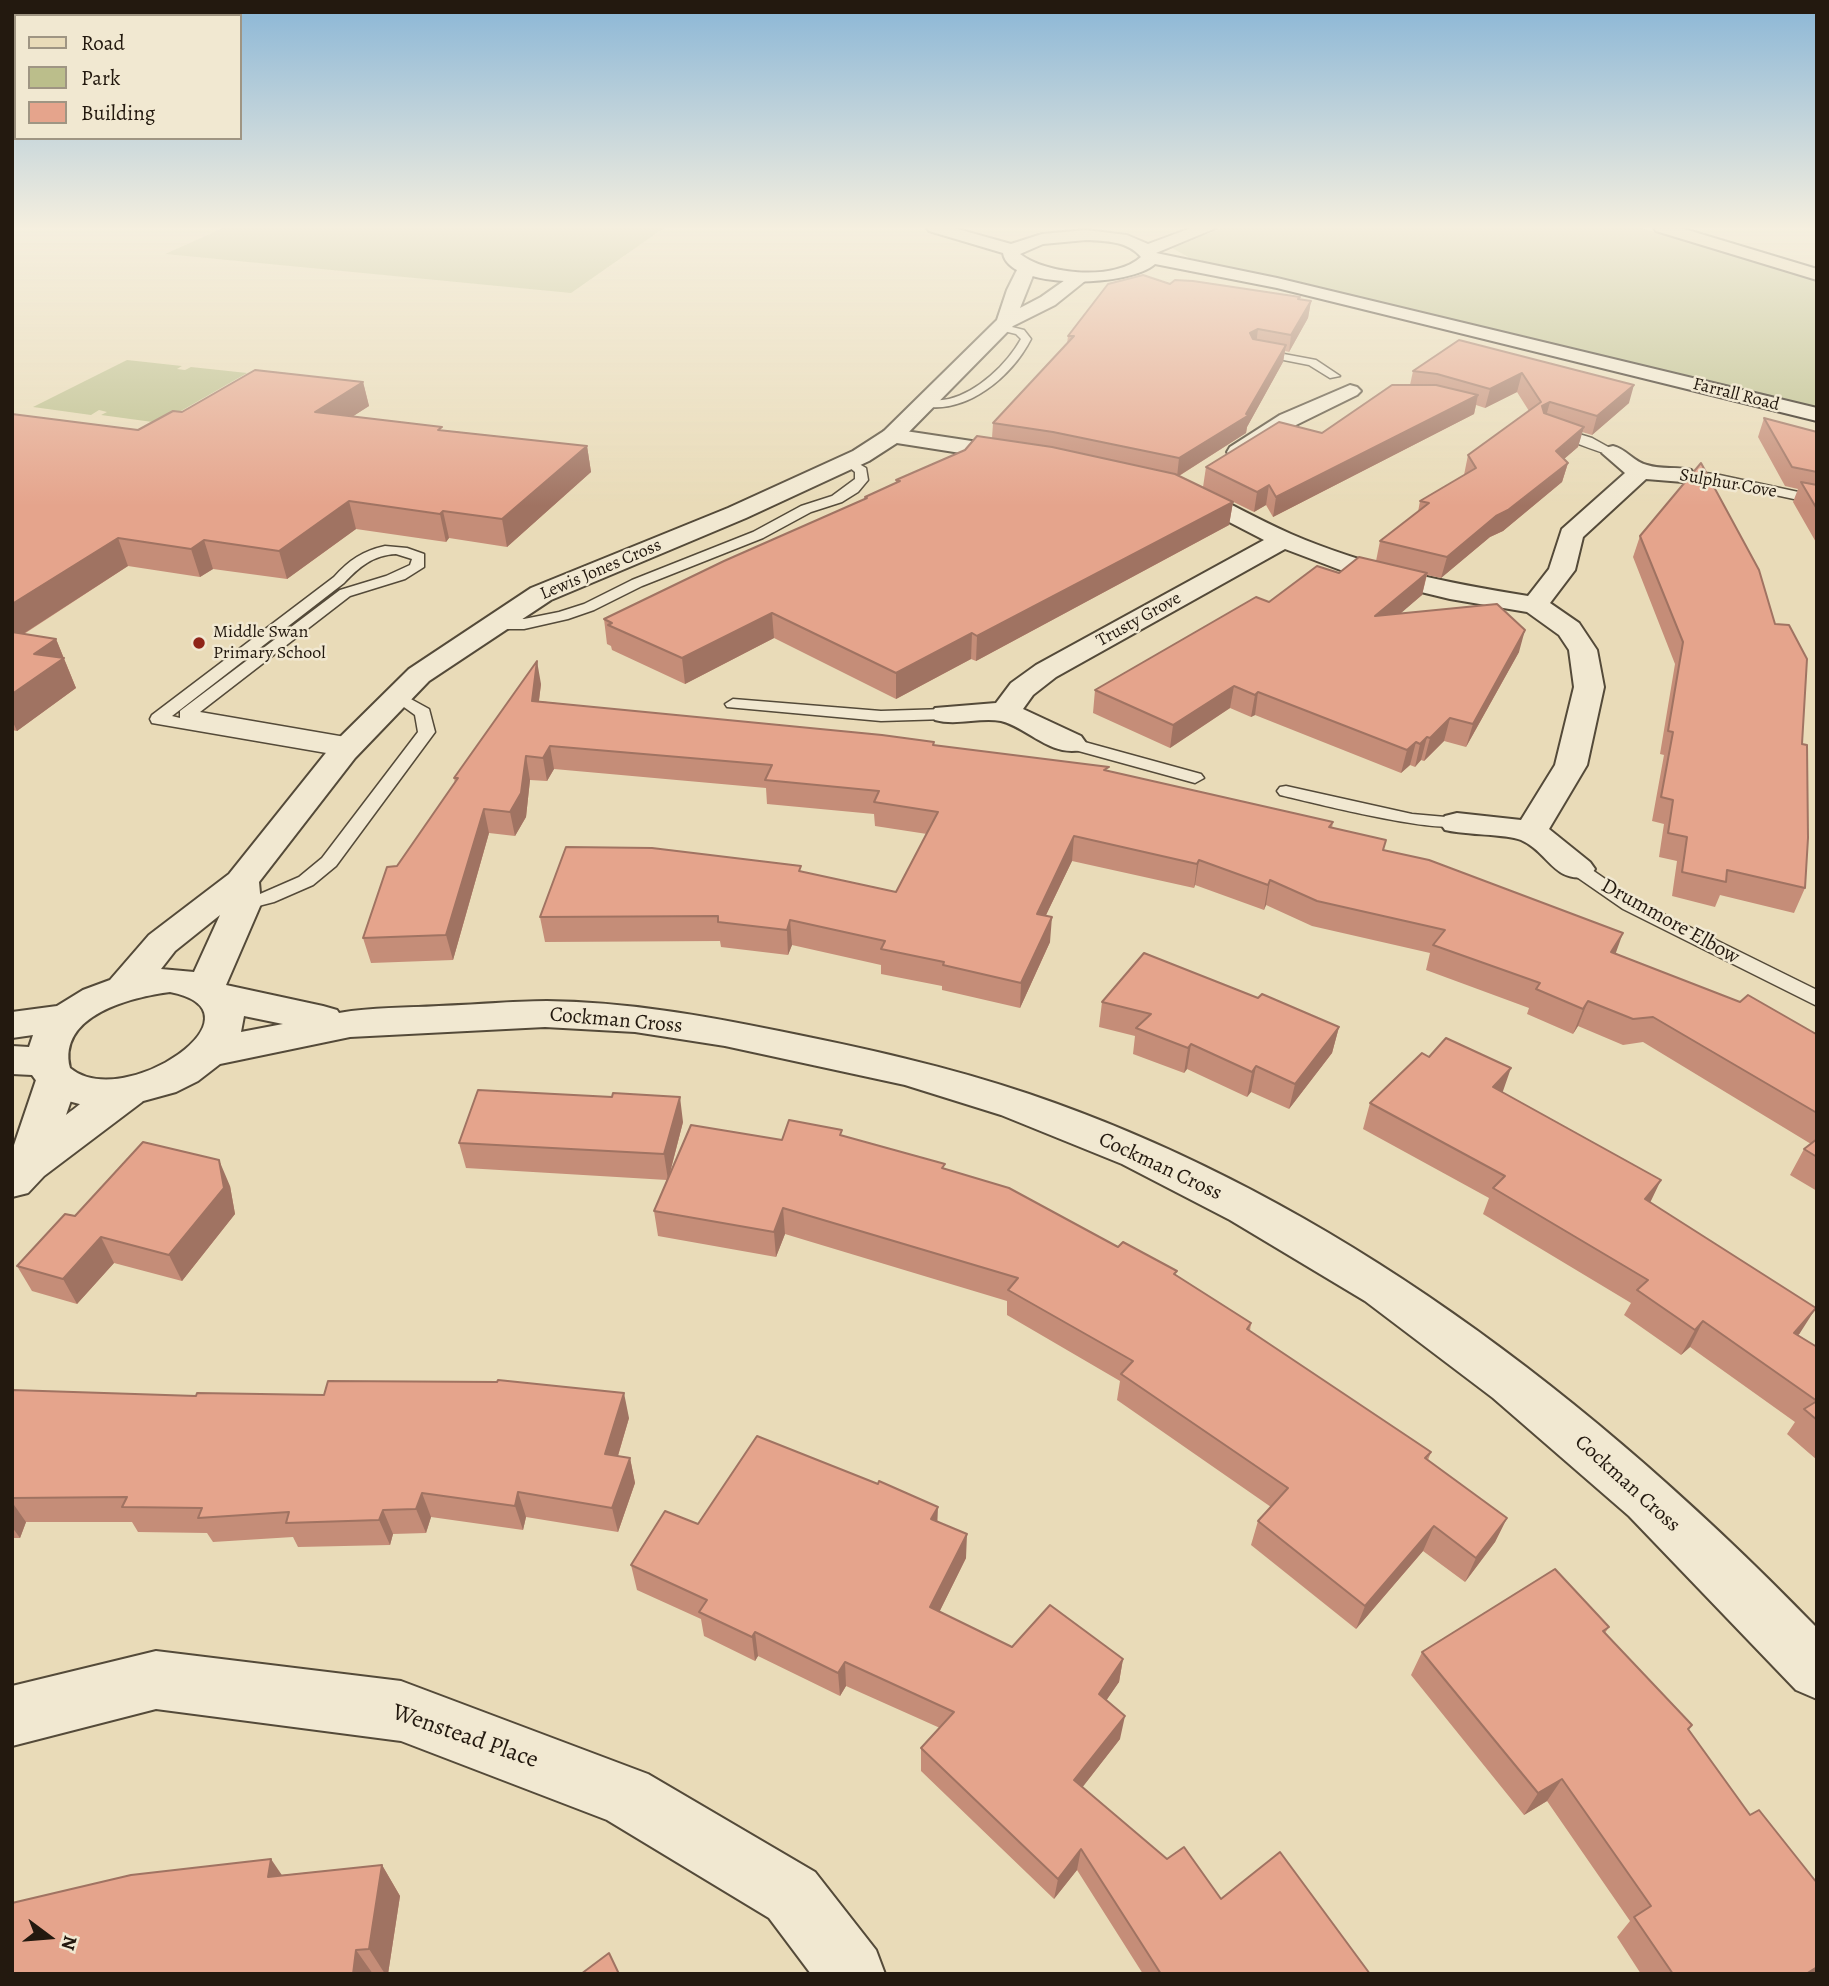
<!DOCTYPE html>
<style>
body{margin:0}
#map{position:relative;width:1829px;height:1986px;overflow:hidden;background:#e9dbb8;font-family:Alegreya,serif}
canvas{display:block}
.frame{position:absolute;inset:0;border:14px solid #23190f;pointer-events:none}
.legend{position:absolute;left:14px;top:14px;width:228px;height:126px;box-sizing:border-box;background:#f1e8d1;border:2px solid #9f9583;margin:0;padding:9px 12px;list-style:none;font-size:21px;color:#23190f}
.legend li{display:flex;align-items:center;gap:14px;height:35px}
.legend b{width:35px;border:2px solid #9f9583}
.north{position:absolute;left:14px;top:1902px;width:70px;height:70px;-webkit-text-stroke:5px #f1e8d1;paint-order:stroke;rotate:106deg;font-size:19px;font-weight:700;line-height:28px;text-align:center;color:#23190f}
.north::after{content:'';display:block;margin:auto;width:24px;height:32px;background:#23190f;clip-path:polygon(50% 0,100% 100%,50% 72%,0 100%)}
</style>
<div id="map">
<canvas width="1829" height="1986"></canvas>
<div class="frame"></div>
<ul class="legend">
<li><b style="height:9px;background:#e9dbb8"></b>Road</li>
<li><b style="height:19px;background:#bbbe8b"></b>Park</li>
<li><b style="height:19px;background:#e5a48c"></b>Building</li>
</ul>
<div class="north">N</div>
</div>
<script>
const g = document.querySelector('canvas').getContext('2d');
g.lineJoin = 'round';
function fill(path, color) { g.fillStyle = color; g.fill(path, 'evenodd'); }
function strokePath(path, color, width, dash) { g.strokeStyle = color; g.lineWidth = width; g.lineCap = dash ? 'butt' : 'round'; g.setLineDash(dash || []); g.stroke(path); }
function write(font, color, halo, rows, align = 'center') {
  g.font = font + ' Alegreya,serif'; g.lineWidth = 5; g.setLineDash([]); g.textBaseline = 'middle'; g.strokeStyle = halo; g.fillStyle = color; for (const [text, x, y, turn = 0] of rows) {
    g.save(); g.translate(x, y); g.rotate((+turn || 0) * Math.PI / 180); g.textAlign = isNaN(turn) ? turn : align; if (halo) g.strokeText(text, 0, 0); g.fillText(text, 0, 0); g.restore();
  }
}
fill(new Path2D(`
 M223 228H664L571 293 165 254Z
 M1222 228H1640L1817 275V409L1190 258 1172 248Z
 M127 360 182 366 177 369 185 370 191 367 247 373 160 423 101 415 107 412 99 410 91 415 33 407Z`), '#bbbe8b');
const service = new Path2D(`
 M1000 324 1024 330 1031 339C1012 376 967 415 922 406V402C931 400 940 401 949 399 978 392 1007 364 1021 339L1016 334 996 329V325Z
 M1257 349 1316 360 1340 376 1330 378 1309 365 1253 354V350Z
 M1553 426 1592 438 1619 453 1617 456C1609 457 1562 437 1549 433L1547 430Z
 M849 458 866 468 868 480 858 492 842 502 811 512 763 538 642 586 594 610 568 619 524 629H497L489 624 497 619H524L559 612 584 604 632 580 753 532 801 506 832 496 855 479V472L843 462Z
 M1683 471 1715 474 1817 496V504L1715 482 1678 478V472Z
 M385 546 407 548 424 554V567L405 579 350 596 200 712 357 739 360 743 351 748 353 751 350 755 344 756 152 723 150 719 152 715 334 577C349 560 363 551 385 546ZM396 554 412 559 410 565 386 576 340 590 180 711V718L172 716 344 583C359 567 373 555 396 554Z
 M398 692 429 709 435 732 336 866 313 885 274 902 243 910 236 908 233 904 236 900 260 894 299 877 322 858 418 732 415 715 390 697Z
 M733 699 881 711 946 709 954 714 946 719 881 721 727 707 725 704Z
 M1070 738 1201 774 1204 778 1195 783 1064 747 1061 743Z
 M1286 786 1412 814 1457 818 1466 823C1453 839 1306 801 1280 795L1277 791 1280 787Z
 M1578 863 1585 865 1637 901 1817 990V1006L1623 909 1571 873 1568 869 1571 865Z`);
const minor = new Path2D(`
 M1350 385 1357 387 1361 391 1357 395 1296 425 1246 457H1230L1227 452 1230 447 1280 415Z
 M892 429 1018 448 1026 450 1029 455 1026 460 1018 462 884 441 881 436 884 431Z
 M1613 446C1626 449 1634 462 1647 465 1661 470 1677 466 1691 470L1695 475 1691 480 1683 482 1646 479 1583 537 1575 570 1550 603 1579 623 1597 650 1604 687 1587 765 1549 829 1590 862 1595 869 1590 876C1554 885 1549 852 1521 840 1506 834 1465 835 1445 830L1440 823 1445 816 1457 813 1521 820 1555 765 1574 687 1569 650 1559 635 1527 612 1450 599 1359 577 1285 549 1056 677 1033 695 1023 709 1081 736 1086 743 1081 750C1051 757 1028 728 1001 721 980 717 957 726 935 720L931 714 935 708 996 703 1011 683 1036 665 1264 540 1175 494 1171 489 1175 484 1183 482 1191 484C1225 501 1257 519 1291 534 1367 567 1447 583 1528 596L1549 569 1562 529 1625 473 1602 453 1605 448Z
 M57 1066 71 1070 78 1080 66 1115C90 1098 111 1073 142 1082L148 1092 142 1102 44 1176 28 1193 12 1197V1151L36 1080 43 1070Z
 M156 1651 401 1681 648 1774 815 1872 876 1950 885 1974H811L769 1918 607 1820 401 1741 156 1709 12 1746V1686Z`);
const tertiary = new Path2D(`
 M1027 263 1036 268 1020 308 1041 297 1075 273H1087L1090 277 1055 305 1013 326 900 441 869 461 746 518 551 600 429 681 355 758 259 882 261 904 226 985 323 1006 337 1010 339 1013C371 1007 406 1008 439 1006 475 1005 511 1001 547 1001 625 1002 702 1015 779 1031 863 1048 947 1066 1029 1094 1333 1197 1596 1400 1817 1628V1699L1796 1690 1629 1516 1493 1398 1365 1301 1230 1220 1122 1164 1001 1115 905 1085 725 1046 635 1032 545 1027 350 1037 220 1064 198 1081 176 1092 125 1106H87L57 1098 43 1090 32 1075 12 1074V1046L29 1047 33 1035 12 1038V1012L57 1006 83 990 110 980 149 935 229 874 333 744 409 669 531 588 728 508 853 451 884 431 997 320 1007 290 1018 268ZM220 915 194 972 161 969 175 951ZM170 992C272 1012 124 1113 70 1068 57 1015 132 997 170 992ZM244 1016 283 1024 241 1032Z`);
const secondary = new Path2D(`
 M927 228H954L1011 244 1042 234 1086 230 1127 235 1148 244 1191 228H1216L1156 253 1277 278 1817 408V421L1277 288 1155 264C1128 288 1008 290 1003 253L929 231ZM1086 240C1106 241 1128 241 1141 257 1115 281 1047 275 1020 254L1043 244Z`);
const primary = new Path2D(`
 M1654 228H1681L1817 269V280L1656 231Z`);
strokePath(service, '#544a39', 3);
strokePath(minor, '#544a39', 4);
strokePath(tertiary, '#544a39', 4);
strokePath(secondary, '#23190f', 4);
strokePath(primary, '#23190f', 4);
fill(service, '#f1e8d1');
fill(minor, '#f1e8d1');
fill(tertiary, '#f1e8d1');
fill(secondary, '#f1e8d1');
fill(primary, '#e9dbb8');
fill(new Path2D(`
 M1170 284 1311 301 1308 318 1289 352 1285 351 1283 362 1247 427 1246 433 1179 476 1233 502 1229 525 976 661 971 659 896 699 774 638 685 684 612 650 611 646 607 644 604 619 865 499V497L896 483V480L992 438 993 423 1067 344 1068 336Z
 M1459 340 1629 403 1592 435 1582 432 1578 447 1564 459 1568 463 1562 482 1503 531 1490 537 1441 578 1427 575 1422 595 1399 614 1519 652 1466 747 1444 741 1424 761 1421 760 1415 767 1410 765 1401 773 1255 715 1251 717 1230 708 1170 748 1093 713 1095 690 1269 602 1339 573 1376 561 1380 541 1418 512 1420 501 1464 475 1468 455 1529 411 1517 392 1485 408 1476 405 1474 414 1273 517 1266 505 1254 512 1203 487 1206 467 1322 433 1410 385 1413 371Z
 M363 382 369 406 353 416 442 430 587 446 591 472 507 547 449 538 446 542 356 529 287 579 213 569 200 577 128 566 24 634 56 639 76 688 17 731 12 730V414L138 430 182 412Z
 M1764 418 1817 432V544L1793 502 1798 489 1785 486 1758 437Z
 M1640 536 1802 744 1805 888 1794 913 1720 895 1715 907 1672 896 1677 861 1659 857 1664 824 1652 821 1664 755 1660 754 1675 664 1633 557Z
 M541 684 539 701 934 745 1109 771 1333 822 1332 828 1615 953 1816 1034 1817 1033V1191L1790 1175 1804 1149 1811 1144 1643 1042 1623 1045 1578 1026 1573 1034 1527 1014 1529 1008 1426 970 1430 953 1312 926 1266 905 1264 910 1195 885 1194 888 1072 861 1046 915 1050 942 1020 1008 942 990V986L881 974V965L792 945 788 955 721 947 720 941 545 942 540 917 801 872 896 892 927 834 875 826 874 814 767 804 766 788 554 769 547 781 530 780 526 817 515 836 489 833 453 960 371 963 363 938 397 866 455 783 454 778Z
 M1258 998 1339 1027 1332 1053 1289 1109 1251 1092 1247 1097 1187 1069 1184 1073 1133 1054 1135 1036 1099 1027 1102 1002Z
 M1502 1092 1650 1203 1800 1333 1798 1335 1817 1347V1460L1787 1434 1795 1422 1690 1347 1681 1355 1624 1315 1631 1303 1483 1214 1489 1198 1363 1129 1370 1103Z
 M683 1122 670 1173 782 1140 842 1136 945 1169 1118 1247 1176 1275 1251 1323 1250 1331 1431 1452 1428 1460 1507 1518 1495 1542 1465 1582 1423 1551 1356 1629 1251 1545 1258 1521 1271 1507 1117 1400 1120 1381 1007 1315V1301L785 1234 776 1257 658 1236 654 1211 667 1180 466 1168 459 1143Z
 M230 1186 235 1214 182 1281 114 1263 77 1304 32 1291 17 1266 75 1216Z
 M12 1390 196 1396 629 1418 618 1456 630 1458 635 1483 618 1532 526 1517 523 1530 431 1517 426 1533 393 1534 390 1545 298 1547 293 1537 213 1542 207 1533 138 1532 132 1522H26L20 1538H12Z
 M937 1522 966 1558 939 1612 1012 1647 1123 1659 1119 1682 1106 1700 1120 1739 1082 1787 1167 1859 1221 1899 1370 1974H1143L1077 1870 1054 1899 921 1771V1748L940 1728 846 1686 840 1696 758 1656 755 1661 704 1636 701 1619 637 1590 631 1565 698 1524Z
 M1609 1627 1605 1633 1689 1730 1750 1815 1817 1883V1972L1815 1974H1641L1617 1937 1630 1921 1547 1801 1524 1815 1411 1675 1422 1652Z
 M382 1865 400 1896 388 1974H12L282 1875Z`), '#c58d78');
fill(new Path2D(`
 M1311 301 1308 318 1289 352 1291 335Z
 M1258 329 1256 345 1250 333Z
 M1286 345 1283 362 1247 427 1246 433 1177 477 1179 458 1246 414Z
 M1522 373 1517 392 1485 408 1490 389Z
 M363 382 369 406 321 437 315 412Z
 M1634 385 1629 403 1592 435 1597 416Z
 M1478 395 1474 414 1273 517 1276 497Z
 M1550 402 1545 420 1542 406Z
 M1584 427 1578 447 1550 471 1556 451Z
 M587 446 591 472 507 547 502 519Z
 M1568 463 1562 482 1503 531 1490 537 1441 578 1447 557 1496 516Z
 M1269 485 1266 505 1254 512 1257 492Z
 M349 501 356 529 287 579 279 551Z
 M1233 502 1229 525 976 661 977 636Z
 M443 511 449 538 446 542 440 514Z
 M118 538 128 566 12 641V604Z
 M204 540 213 569 200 577 191 549Z
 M1427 573 1422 595 1371 639 1375 616Z
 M772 613 774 638 685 684 682 658Z
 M1525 630 1519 652 1466 747 1473 724Z
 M972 633 971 659 896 699V673Z
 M56 639 76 688 17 731 12 720V694L34 654Z
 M537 661 541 684 536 723 532 701Z
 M1234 686 1230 708 1170 748 1173 725Z
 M1258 692 1255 715 1251 717 1255 695Z
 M1450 718 1444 741 1424 761 1430 738Z
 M1427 737 1421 760 1415 767 1420 744Z
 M1416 742 1410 765 1401 773 1407 750Z
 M550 746 554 769 547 781 543 758Z
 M526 756 530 780 526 817 515 836 510 812Z
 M484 809 489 833 453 960 446 935Z
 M1074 836 1072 861 1035 938 1037 914Z
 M1199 860 1195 885 1194 888 1197 864Z
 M1270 880 1266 905 1264 910 1268 885Z
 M1052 917 1050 942 1020 1008 1021 983Z
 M790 920 792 945 788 955 787 930Z
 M1623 933 1614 958 1611 952Z
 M1588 1001 1578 1026 1573 1034 1583 1009Z
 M1339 1027 1332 1053 1289 1109 1295 1084Z
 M1191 1044 1187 1069 1184 1073 1188 1048Z
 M1256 1066 1251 1092 1247 1097 1252 1072Z
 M1511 1068 1502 1094 1493 1087Z
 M680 1097 683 1122 668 1180 664 1154Z
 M219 1160 230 1186 235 1214 182 1281 169 1255Z
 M1661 1180 1649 1205 1645 1199Z
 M783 1208 785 1234 776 1257 774 1232Z
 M101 1237 114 1263 77 1304 63 1279Z
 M1816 1308 1800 1333 1778 1358 1794 1333Z
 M1703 1321 1690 1347 1681 1355 1695 1330Z
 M624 1393 629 1418 611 1479 605 1454Z
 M630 1458 635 1483 618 1532 612 1508Z
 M518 1492 526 1517 523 1530 515 1506Z
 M422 1493 431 1517 426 1533 416 1509Z
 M12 1502 26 1522 20 1538 12 1527Z
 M938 1507 937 1531 931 1519Z
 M383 1510 393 1534 390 1545 379 1520Z
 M1507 1518 1495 1542 1465 1582 1476 1558Z
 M1434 1526 1423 1551 1356 1629 1365 1606Z
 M967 1534 966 1558 930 1631V1607Z
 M755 1632 758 1656 755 1661 752 1637Z
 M1123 1659 1119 1682 1095 1717 1099 1694Z
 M845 1662 846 1686 840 1696 838 1673Z
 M1125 1716 1120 1739 1071 1802 1074 1780Z
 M1562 1779 1547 1801 1524 1815 1538 1793Z
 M1081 1849 1077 1870 1054 1899 1058 1879Z
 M271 1859 292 1890 268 1877Z
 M382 1865 400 1896 388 1974H385L369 1949Z
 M356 1950 373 1974H353Z
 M1817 1967V1972L1815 1974H1806Z`), '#a07362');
const building = new Path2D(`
 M1143 275 1170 284 1175 280 1193 281 1300 297 1298 299 1311 301 1291 335 1258 329 1250 333 1253 339 1286 345 1246 414 1249 415 1179 458 1053 432 993 423 1074 336H1068L1108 284Z
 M1459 340 1634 385 1597 416 1550 402 1542 406 1544 413 1584 427 1556 451 1568 463 1508 510 1496 516 1447 557 1380 541 1429 503 1420 501 1476 468 1468 455 1541 402 1522 373 1490 389 1437 374 1413 371Z
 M255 370 363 382 315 412 442 427 438 430 587 446 502 519 443 511 440 514 349 501 279 551 204 540 191 549 118 538 12 604V414L138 430 173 411 182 412Z
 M1392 385H1436L1478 395 1276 497 1269 485 1257 492 1206 467 1279 422 1322 433Z
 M1764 418 1817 432V472L1792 467Z
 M977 436 1052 447 1175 474 1233 502 977 636 972 633 896 673 772 613 682 658 608 625 612 623 604 619 724 561 867 498 865 497 900 481 896 480 965 450Z
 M1701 463 1759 570 1775 624 1789 625 1807 659 1802 744 1807 745 1808 838 1805 888 1727 870 1726 882 1682 872 1687 837 1668 833 1673 800 1661 797 1673 732 1668 731 1683 642 1640 536Z
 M1801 482 1817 485V509Z
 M1359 557 1427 573 1375 616 1497 604 1525 630 1473 724 1450 718 1430 738 1427 737 1420 744 1416 742 1407 750 1258 692 1255 695 1234 686 1173 725 1095 690 1256 597 1269 602 1317 566 1339 573Z
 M12 632 56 639 34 654 64 658 12 694Z
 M537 661 532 701 882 735 934 742 933 745 1109 767 1104 770 1333 822 1329 827 1386 840 1383 850 1429 860 1623 933 1611 952 1740 1002 1748 995 1816 1034 1817 1033V1113L1653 1017 1633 1019 1588 1001 1583 1009 1536 989 1540 983 1433 945 1445 930 1317 901 1270 880 1268 885 1199 860 1197 864 1074 836 1037 914 1052 917 1021 983 943 965 944 962 881 949 885 941 790 920 787 930 718 922V916L540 917 566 847 652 848 801 866 799 871 896 892 938 812 874 802 879 791 765 780 772 765 550 746 543 758 526 756 521 793 510 812 484 809 446 935 363 938 387 867 397 866 458 778H454Z
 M1144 953 1258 998 1262 994 1339 1027 1295 1084 1256 1066 1252 1072 1191 1044 1188 1048 1136 1028 1151 1014 1102 1002Z
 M1446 1038 1511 1068 1493 1087 1661 1180 1645 1199 1816 1308 1794 1333 1817 1347V1401L1703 1321 1695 1330 1637 1290 1648 1280 1493 1188 1505 1176 1370 1103 1422 1053 1429 1057Z
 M478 1090 612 1097 613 1093 680 1097 664 1154 459 1143Z
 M789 1120 842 1130 840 1135 945 1164 942 1168 1009 1188 1118 1247 1123 1242 1177 1271 1174 1274 1251 1323 1247 1329 1431 1452 1425 1458 1507 1518 1476 1558 1434 1526 1365 1606 1258 1521 1288 1488 1121 1374 1133 1361 1008 1290 1018 1278 783 1208 774 1232 654 1211 691 1125 782 1140Z
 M1817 1139V1157L1804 1149Z
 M143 1142 219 1160 224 1188 169 1255 101 1237 63 1279 17 1266 65 1214 75 1216Z
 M498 1380 624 1393 605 1454 630 1458 612 1508 518 1492 515 1506 422 1493 416 1509 383 1510 379 1520 286 1523 289 1512 198 1518 202 1508 122 1507 127 1497 12 1498V1390L196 1396 197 1393 324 1395 328 1381 497 1382Z
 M1817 1401V1420L1804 1409Z
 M757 1436 878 1484 879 1481 938 1507 931 1519 967 1534 930 1607 1012 1647 1050 1605 1123 1659 1099 1694 1125 1716 1074 1780 1167 1859 1184 1847 1221 1899 1280 1852 1370 1974H1161L1081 1849 1058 1879 921 1748 954 1712 845 1662 838 1673 755 1632 752 1637 699 1612 707 1600 631 1565 665 1511 698 1524Z
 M1555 1569 1609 1627 1603 1631 1692 1725 1688 1729 1750 1815 1759 1810 1817 1883V1967L1806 1974H1673L1634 1917 1651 1906 1562 1779 1538 1793 1422 1652Z
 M271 1859 268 1877 382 1865 369 1949 356 1950 353 1974H12V1903L131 1875Z
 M609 1953 619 1974H581Z`);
fill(building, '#e5a48c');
strokePath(building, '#a07362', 2);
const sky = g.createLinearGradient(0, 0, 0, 506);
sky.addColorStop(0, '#8ab6d6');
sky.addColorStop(0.45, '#f5efdf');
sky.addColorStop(1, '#f5efdf00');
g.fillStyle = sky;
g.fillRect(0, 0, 1829, 506);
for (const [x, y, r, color] of [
 [199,643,7,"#8f2418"]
]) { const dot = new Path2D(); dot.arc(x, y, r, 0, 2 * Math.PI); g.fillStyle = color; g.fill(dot); strokePath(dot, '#f1e8d1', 2.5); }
write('18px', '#23190f', '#f1e8d1', [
 ["Farrall Road",1736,395,14],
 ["Sulphur Cove",1728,484,10],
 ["Lewis Jones Cross",601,570,-23],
 ["Trusty Grove",1139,620,-29]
]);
write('18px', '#23190f', '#f1e8d1', [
 ["Middle Swan",213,633],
 ["Primary School",213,654]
], 'left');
write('21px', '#23190f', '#f1e8d1', [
 ["Drummore Elbow",1670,922,29],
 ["Cockman Cross",616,1021,5],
 ["Cockman Cross",1160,1167,25],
 ["Cockman Cross",1627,1484,42]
]);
write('24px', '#23190f', '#f1e8d1', [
 ["Wenstead Place",465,1737,19]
]);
</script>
